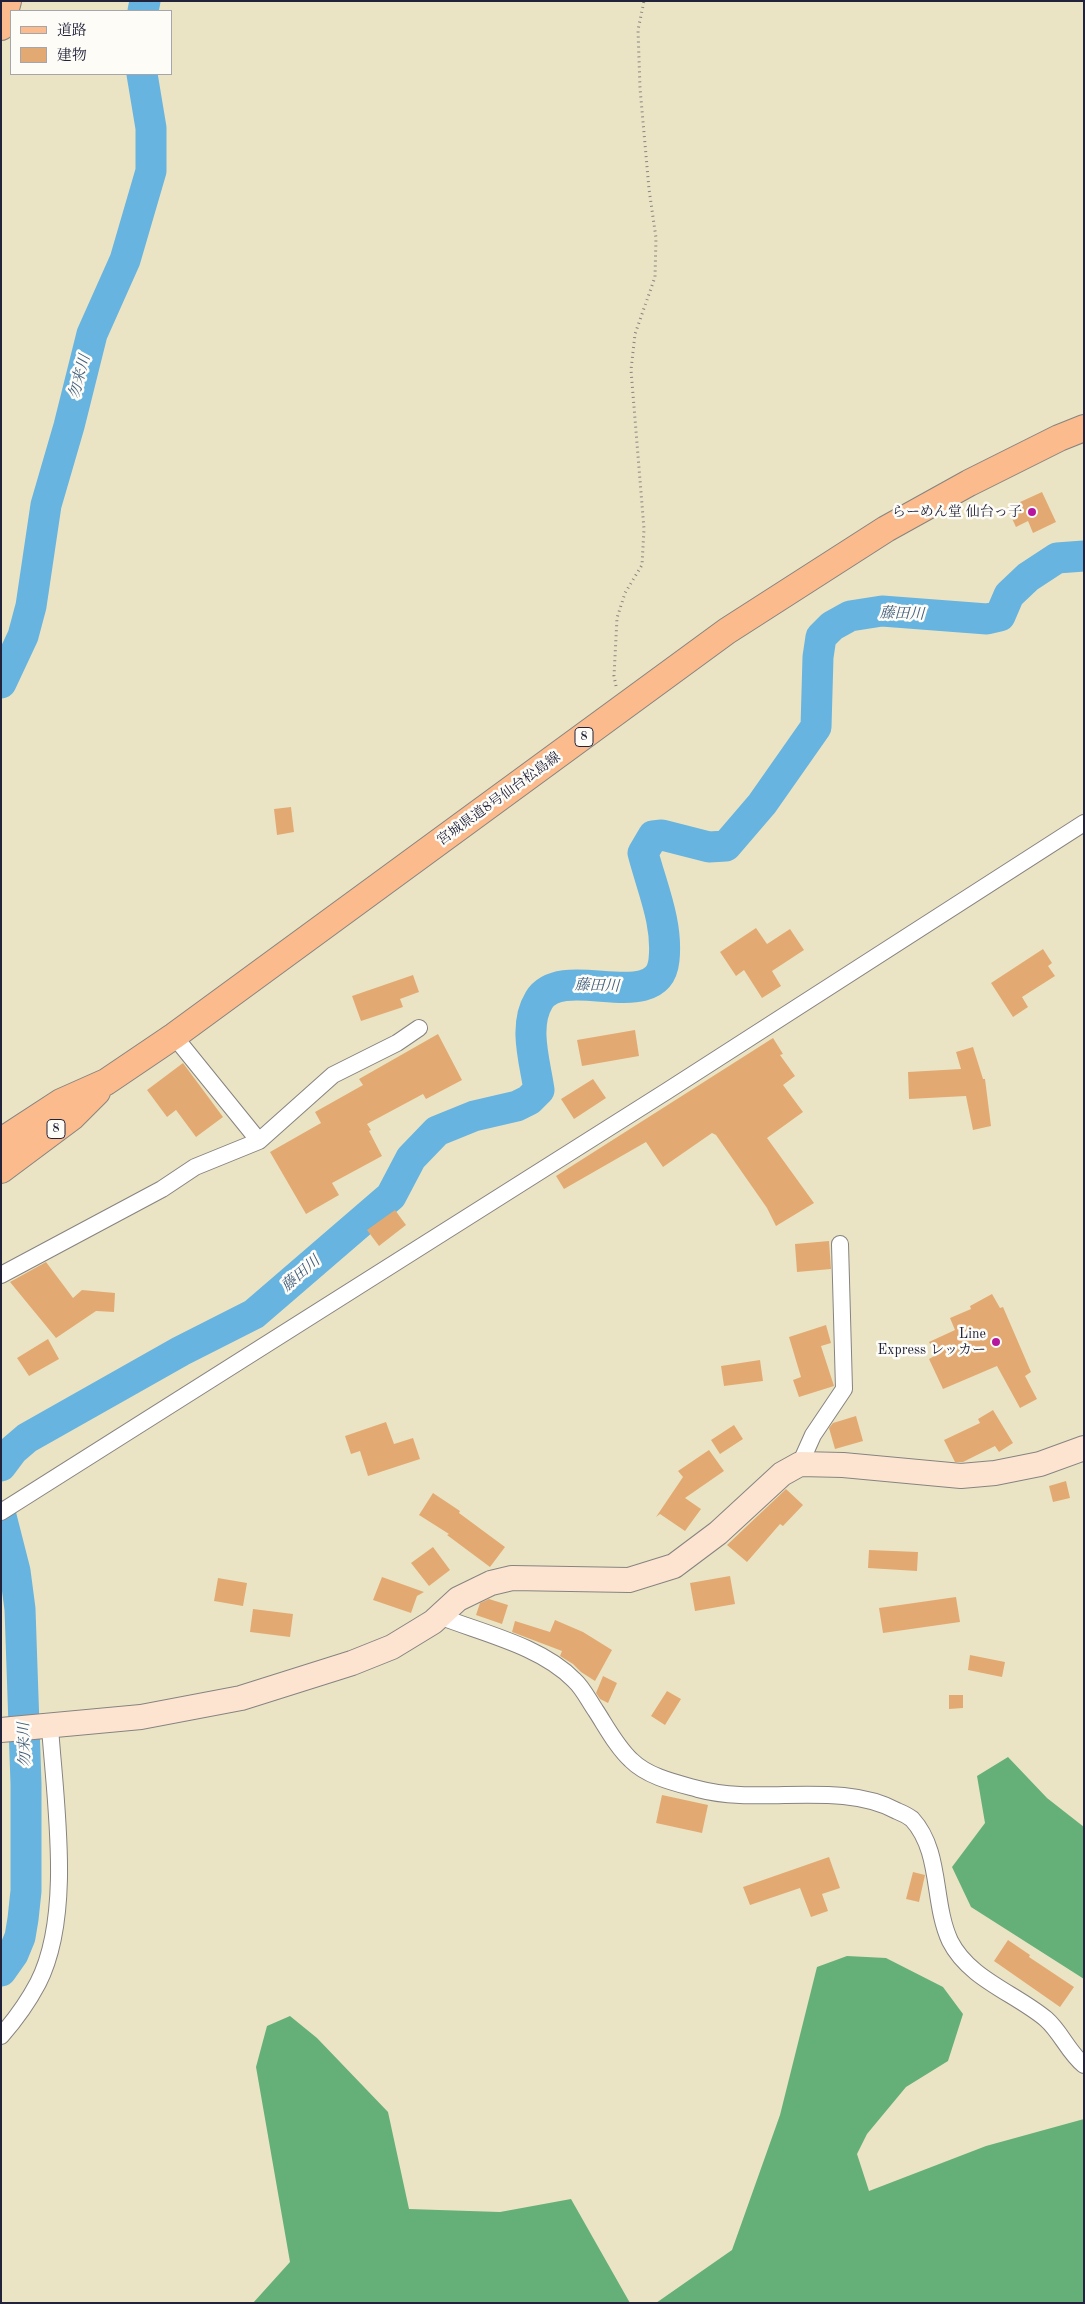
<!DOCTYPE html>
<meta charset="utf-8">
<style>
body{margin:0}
#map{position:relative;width:1085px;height:2304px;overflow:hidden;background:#ebe4c4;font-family:"Old Standard TT","Noto Serif JP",serif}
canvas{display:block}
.frame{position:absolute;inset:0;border:2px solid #22223b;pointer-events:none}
.legend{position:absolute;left:10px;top:10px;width:162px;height:65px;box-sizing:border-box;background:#fdfcf7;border:1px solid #a5a5ac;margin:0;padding:6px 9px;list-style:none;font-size:15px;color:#22223b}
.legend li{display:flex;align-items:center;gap:10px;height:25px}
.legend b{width:25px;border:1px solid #a5a5ac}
</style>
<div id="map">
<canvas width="1085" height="2304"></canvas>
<div class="frame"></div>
<ul class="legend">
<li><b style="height:6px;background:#fbbb8c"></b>道路</li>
<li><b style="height:14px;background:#e2aa72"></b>建物</li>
</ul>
</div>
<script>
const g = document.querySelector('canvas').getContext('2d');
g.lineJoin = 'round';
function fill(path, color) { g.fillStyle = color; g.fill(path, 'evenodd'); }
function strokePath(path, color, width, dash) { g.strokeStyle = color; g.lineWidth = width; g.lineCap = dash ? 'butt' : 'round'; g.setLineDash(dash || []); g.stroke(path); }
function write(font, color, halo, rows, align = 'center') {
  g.font = font + ' "Old Standard TT","Noto Serif JP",serif'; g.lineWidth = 5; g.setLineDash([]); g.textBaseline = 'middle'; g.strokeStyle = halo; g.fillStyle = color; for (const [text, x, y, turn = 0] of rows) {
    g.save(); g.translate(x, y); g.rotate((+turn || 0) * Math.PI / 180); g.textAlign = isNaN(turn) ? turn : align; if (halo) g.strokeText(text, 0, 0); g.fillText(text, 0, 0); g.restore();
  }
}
fill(new Path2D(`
 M1008 1757 1047 1798 1084 1827V1979L971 1907 952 1867 985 1823 977 1776Z
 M847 1956 886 1958 943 1987 963 2014 948 2061 906 2087 867 2134 857 2154 869 2191 986 2146 1084 2119V2303H656L732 2250 780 2115 817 1967Z
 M290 2016 317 2038 388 2112 409 2209 500 2212 571 2199 630 2303H253L290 2262 256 2067 267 2026Z`), '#65b079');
strokePath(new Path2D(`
 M143 11 145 1
 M1 683 23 636 31 606 46 505 69 426 92 334 125 260 151 171V128L142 74
 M1 1466 13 1450 27 1438 181 1351 254 1314 391 1196 411 1158 437 1131 474 1116 517 1106 529 1100 539 1090C535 1062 523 1026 539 1000 563 961 658 1017 664 960 668 923 652 888 643 853L653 836 662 835 709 847 726 846 762 804 816 727 818 657 821 637 832 626 850 616 882 611 987 619 1000 616 1009 595 1028 577 1057 558 1084 556
 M1 1516 15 1571 20 1609 26 1784V1891L23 1919 20 1937 13 1954 1 1971`), '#67b4e0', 31);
fill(new Path2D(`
 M1042 492 1056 522 1033 533 1028 521 1016 527 1007 508Z
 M291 807 294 832 277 835 274 809Z
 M756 928 767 944 790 929 804 950 772 971 781 986 762 998 744 970 736 976 720 952Z
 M1043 949 1052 963 1048 966 1055 976 1022 997 1028 1007 1013 1017 991 983Z
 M413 975 419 992 400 999 403 1007 361 1021 352 996Z
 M635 1030 639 1056 582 1066 577 1040Z
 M438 1034 462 1080 426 1099 423 1094 367 1124 371 1130 369 1131 382 1156 332 1183 339 1195 306 1214 270 1152 321 1123 315 1112 363 1085 359 1079Z
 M773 1038 783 1054 780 1055 795 1076 783 1085 803 1112 767 1138 814 1203 776 1226 767 1208 716 1135 712 1133 663 1167 646 1142 564 1189 556 1176Z
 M973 1047 983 1079H985L991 1126 973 1130 966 1096 909 1099 908 1072 961 1069 956 1052Z
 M183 1063 223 1117 196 1137 176 1110 167 1117 147 1090Z
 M593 1079 606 1098 574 1119 561 1099Z
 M395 1210 406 1225 379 1246 367 1230Z
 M829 1241 831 1269 797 1272 795 1244Z
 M46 1262 73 1298 82 1290 115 1293 114 1312 96 1311 56 1338 10 1282Z
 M992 1294 1000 1308 1003 1307 1031 1372 1025 1376 1037 1399 1020 1408 997 1366 943 1389 929 1359 936 1355 929 1342 955 1330 950 1318 971 1309 970 1306Z
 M826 1325 831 1343 821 1346 834 1386 799 1397 793 1380 801 1377 789 1337Z
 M48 1339 59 1359 29 1376 17 1358Z
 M760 1360 763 1381 724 1386 721 1366Z
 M993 1410 1013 1443 999 1452 995 1446 963 1462H955L944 1440 980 1423 978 1419Z
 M856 1416 863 1441 835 1449 829 1428 833 1423Z
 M386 1422 394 1444 413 1438 420 1459 368 1476 360 1451 351 1454 345 1436Z
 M734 1425 743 1439 720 1454 711 1440Z
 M709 1450 724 1471 685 1498 701 1509 685 1531 660 1514 656 1517 683 1477 678 1471Z
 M1066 1481 1070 1498 1053 1502 1049 1486Z
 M786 1489 803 1505 783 1526 780 1524 747 1562 727 1545Z
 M433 1493 460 1511 459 1513 505 1547 490 1567 447 1535 449 1534 419 1515Z
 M433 1547 450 1570 429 1586 411 1563Z
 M869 1550 918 1552 917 1571 868 1568Z
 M730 1576 735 1604 695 1611 690 1583Z
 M382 1577 424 1592 417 1596 411 1613 373 1600Z
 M218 1578 247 1583 243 1606 214 1601Z
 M956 1597 960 1622 883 1633 879 1608Z
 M489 1599 508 1605 502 1624 476 1615 480 1603Z
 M253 1609 293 1614 290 1637 250 1632Z
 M555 1620 583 1632 612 1650 595 1681 581 1672 573 1664 560 1656 562 1651 512 1632 515 1621 550 1632Z
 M970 1655 1005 1662 1002 1677 968 1670Z
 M603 1676 617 1683 608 1703 600 1699 596 1693Z
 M667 1691 681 1699 665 1725 651 1716Z
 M949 1695H963V1708L949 1709Z
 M662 1795 708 1805 702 1833 656 1823Z
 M829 1857 840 1888 822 1894 828 1911 811 1917 800 1888 750 1905 743 1887Z
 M913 1872 925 1875 919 1902 906 1899Z
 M1008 1940 1030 1955 1029 1957 1074 1987 1060 2007 994 1961Z`), '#e2aa72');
const street = new Path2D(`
 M174 1036 259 1141
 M1 1275 162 1189 195 1167 259 1141 333 1075 397 1043 419 1028
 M800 1464 813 1435 844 1389 840 1244
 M1 1512 667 1091 1084 823
 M439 1616C482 1633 541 1646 574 1680 583 1688 589 1701 596 1711 607 1728 617 1747 631 1760 648 1777 676 1783 698 1789 760 1806 840 1780 897 1811 902 1813 908 1816 912 1819 942 1852 932 1902 950 1941 969 1979 1015 1993 1046 2019 1061 2032 1068 2052 1084 2065
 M1 2036C15 2020 28 2002 38 1983 73 1915 55 1802 50 1727`);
const secondary = new Path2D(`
 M1 1730 141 1717 241 1698 352 1663 392 1647 433 1622 458 1599 491 1583 512 1578 629 1580 674 1566 718 1533 782 1474 800 1464 843 1465 961 1476 995 1473 1040 1464 1084 1448`);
const primary = new Path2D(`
 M1 27 8 1
 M1 1141 61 1102 106 1082 174 1036 727 631 886 529 969 483 1059 438 1084 428
 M1 1170 72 1117 97 1092`);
strokePath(street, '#868380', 18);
strokePath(secondary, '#868380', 26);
strokePath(primary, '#868380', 28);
strokePath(new Path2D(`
 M616 686 614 676 617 618 625 593 642 565 644 529 631 370 635 334 655 277 656 238 649 189 640 88 638 30 644 1`), '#868380', 3, [1, 4]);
strokePath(street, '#fff', 16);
strokePath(secondary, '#fde4d1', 24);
strokePath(primary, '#fbbb8c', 26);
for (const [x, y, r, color] of [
 [1032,512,5,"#b5179e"],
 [996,1342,5,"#b5179e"]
]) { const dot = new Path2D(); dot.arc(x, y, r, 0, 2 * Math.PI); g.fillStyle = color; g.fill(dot); strokePath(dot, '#fdfcf7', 2); }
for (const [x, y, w] of [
 [584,737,18],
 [56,1129,18]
]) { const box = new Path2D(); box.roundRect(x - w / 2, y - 9.5, w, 19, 4); g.fillStyle = '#fdfcf7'; g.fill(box); strokePath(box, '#22223b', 1); }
write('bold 12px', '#22223b', null, [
 ["8",584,737],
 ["8",56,1129]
]);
write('14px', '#22223b', '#fdfcf7', [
 ["らーめん堂 仙台っ子",1022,512],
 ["Line",986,1334],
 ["Express レッカー",986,1350]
], 'right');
write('14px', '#22223b', '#fdfcf7', [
 ["宮城県道8号仙台松島線",499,799,-36]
]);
write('italic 15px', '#3e5c7d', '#fdfcf7', [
 ["勿来川",80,377,-75],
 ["藤田川",902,614,2],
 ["藤田川",597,986,2],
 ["藤田川",301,1274,-41],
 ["勿来川",25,1745,-92]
]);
</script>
